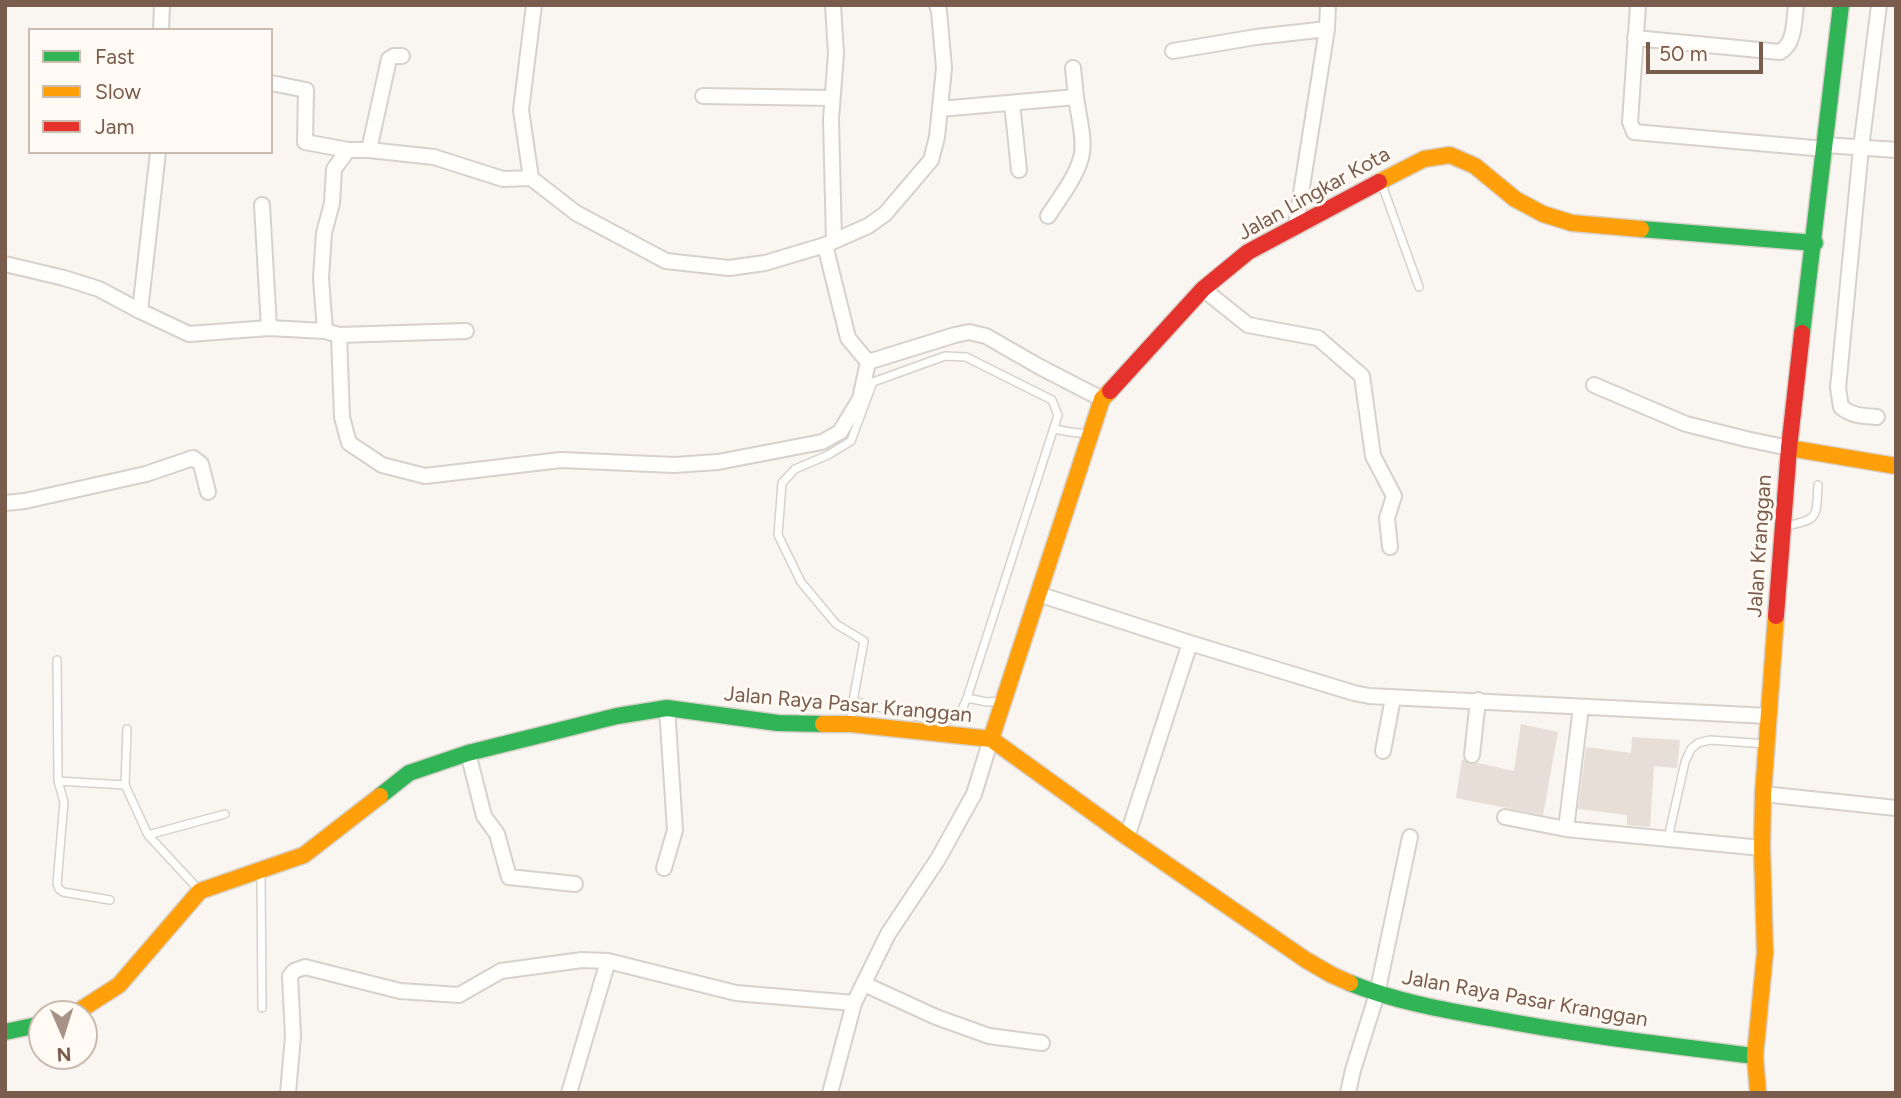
<!DOCTYPE html>
<style>
body{margin:0}
#map{position:relative;width:1901px;height:1098px;overflow:hidden;background:#f9f5f0;font-family:Figtree,sans-serif}
canvas{display:block}
.frame{position:absolute;inset:0;border:7px solid #7a5c4d;pointer-events:none}
.legend{position:absolute;left:28px;top:28px;width:245px;height:126px;box-sizing:border-box;background:#fffaf3;border:2px solid #cabbb1;margin:0;padding:9px 12px;list-style:none;font-size:21px;color:#7a5c4d}
.legend li{display:flex;align-items:center;gap:14px;height:35px}
.legend b{width:35px;border:2px solid #cabbb1}
.north{position:absolute;left:28px;top:1000px;width:70px;height:70px;box-sizing:border-box;background:#fffaf3;border:2px solid #cabbb1;border-radius:50%;rotate:177deg;font-size:19px;font-weight:700;line-height:28px;text-align:center;color:#7a5c4d}
.north::after{content:'';display:block;margin:auto;width:24px;height:32px;background:#a69286;clip-path:polygon(50% 0,100% 100%,50% 72%,0 100%)}
.scale{position:absolute;left:1646px;top:42px;width:117px;height:32px;box-sizing:border-box;border:4px solid #7a5c4d;border-top:0;padding-left:9px;font-size:21px;line-height:24px;white-space:nowrap;color:#7a5c4d;-webkit-text-stroke:5px #fffaf3;paint-order:stroke}
</style>
<div id="map">
<canvas width="1901" height="1098"></canvas>
<div class="frame"></div>
<ul class="legend">
<li><b style="height:9px;background:#30b455"></b>Fast</li>
<li><b style="height:9px;background:#ff9f0a"></b>Slow</li>
<li><b style="height:9px;background:#e5322d"></b>Jam</li>
</ul>
<div class="north">N</div>
<div class="scale">50 m</div>
</div>
<script>
const g = document.querySelector('canvas').getContext('2d');
g.lineJoin = 'round';
function fill(path, color) { g.fillStyle = color; g.fill(path, 'evenodd'); }
function strokePath(path, color, width, dash) { g.strokeStyle = color; g.lineWidth = width; g.lineCap = dash ? 'butt' : 'round'; g.setLineDash(dash || []); g.stroke(path); }
function write(font, color, halo, rows, align = 'center') {
  g.font = font + ' Figtree,sans-serif'; g.lineWidth = 6; g.setLineDash([]); g.textBaseline = 'middle'; g.strokeStyle = halo; g.fillStyle = color; for (const [text, x, y, turn = 0] of rows) {
    g.save(); g.translate(x, y); g.rotate((+turn || 0) * Math.PI / 180); g.textAlign = isNaN(turn) ? turn : align; if (halo) g.strokeText(text, 0, 0); g.fillText(text, 0, 0); g.restore();
  }
}
fill(new Path2D(`
 M1521 724 1558 732 1543 815 1456 798 1462 759 1470 764 1478 763 1514 771Z
 M1632 737 1680 740 1677 768 1654 766 1650 827 1627 825V815L1578 809 1586 747 1631 753Z`), '#e6ded7');
const lane = new Path2D(`
 M1381 182 1419 287
 M1055 429 1070 432 1090 434
 M1786 526C1819 519 1816 518 1818 485
 M57 660 58 781 64 802 57 884 59 889 63 892 110 900
 M967 698 987 702 1001 701
 M851 722 853 701 864 641 836 624 801 582 778 535 782 483 795 469 828 455 851 441 873 382 945 356 966 357 1052 400 1058 415 967 698 959 716 940 722 853 701
 M58 781 125 785 148 835 200 891
 M125 785 127 729
 M148 835 225 814
 M1668 838 1685 762 1691 749 1698 743 1710 740 1766 744
 M261 872 262 1008`);
const street = new Path2D(`
 M833 5 836 54 831 119 834 241
 M1638 5 1630 122 1634 132 1825 149
 M161 30 162 5
 M1635 38 1780 52C1795 44 1794 21 1796 5
 M1173 51 1256 37 1327 29
 M1073 68 1076 97
 M271 83 306 90 305 142 348 150H369L434 157 503 179 531 178
 M703 96 832 98
 M1012 103 1019 170
 M940 109 1076 97C1078 114 1086 142 1081 158 1076 177 1059 199 1048 216
 M1826 145 1896 150
 M369 150 389 59 394 56H402
 M262 205 269 328
 M1296 225 1327 29 1328 5
 M825 245 868 226 885 214 931 160 937 137 944 68 939 11 937 5
 M5 264 64 278 99 289 140 311 189 334 269 328 325 331 339 335 342 417 349 443 382 465 425 476 561 460 674 465 718 462 822 442 840 432 860 399 868 362 848 338 825 245 765 263 729 268 666 261 576 213 531 178 521 110 534 5
 M1203 289 1248 325 1318 338 1362 376 1373 456 1394 496 1387 518 1390 547
 M140 311 158 152
 M325 331 321 278 324 233 332 203 334 169 348 150
 M339 335 466 331
 M868 362 955 335 969 332 986 336 1040 367 1102 399
 M1594 385 1686 424 1746 439 1789 448
 M1877 417C1863 416 1852 416 1841 407L1838 388 1861 148 1879 5
 M5 503 25 501 146 474 193 458 201 464 208 492
 M1038 594 1190 643 1354 693 1369 696 1769 716
 M1383 751 1393 698
 M468 753 484 816 497 834 509 877 575 884
 M1472 755 1478 700
 M1763 794 1896 808
 M1505 817 1566 829 1762 848
 M1566 829 1581 707
 M1127 837 1190 643
 M664 868 675 830 667 708
 M864 984 936 1017 989 1036 1042 1043
 M288 1093 293 1036 290 976 294 971 305 967 400 991 459 995 501 971 582 960 608 961 736 993 854 1003
 M569 1093 608 961
 M830 1093 854 1003 888 934 938 859 974 794 991 739
 M1348 1093 1353 1070 1377 994 1410 837`);
const fast = new Path2D(`
 M1641 229 1815 243
 M1802 333 1841 5
 M380 796 409 773 468 753 617 716 667 708 778 723 823 724
 M1350 983C1394 1001 1443 1010 1490 1018 1578 1035 1666 1045 1755 1056
 M5 1032 42 1024`);
const slow = new Path2D(`
 M1379 182 1424 159 1450 155 1475 166 1515 199 1543 214 1572 223 1641 229
 M1789 448 1896 466
 M823 724H851L991 739 1127 837 1306 960 1332 975 1350 983
 M991 739 1102 399 1110 391
 M74 1014 119 985 200 891 304 855 380 796
 M1758 1093 1755 1056 1765 953 1762 848 1763 794 1776 616`);
const jam = new Path2D(`
 M1110 391 1203 289 1248 252 1379 182
 M1776 616 1789 448 1802 333`);
strokePath(lane, '#d7d1cb', 10);
strokePath(street, '#d7d1cb', 18);
strokePath(fast, '#d9d2cb', 19);
strokePath(slow, '#d9d2cb', 19);
strokePath(jam, '#d9d2cb', 19);
strokePath(lane, '#fefefd', 7);
strokePath(street, '#fefefd', 14);
strokePath(fast, '#30b455', 16);
strokePath(slow, '#ff9f0a', 16);
strokePath(jam, '#e5322d', 16);
write('21px', '#7a5c4d', '#fffaf3', [
 ["Jalan Lingkar Kota",1314,194,-29],
 ["Jalan Kranggan",1760,546,-86],
 ["Jalan Raya Pasar Kranggan",848,705,5],
 ["Jalan Raya Pasar Kranggan",1525,999,10]
]);
</script>
